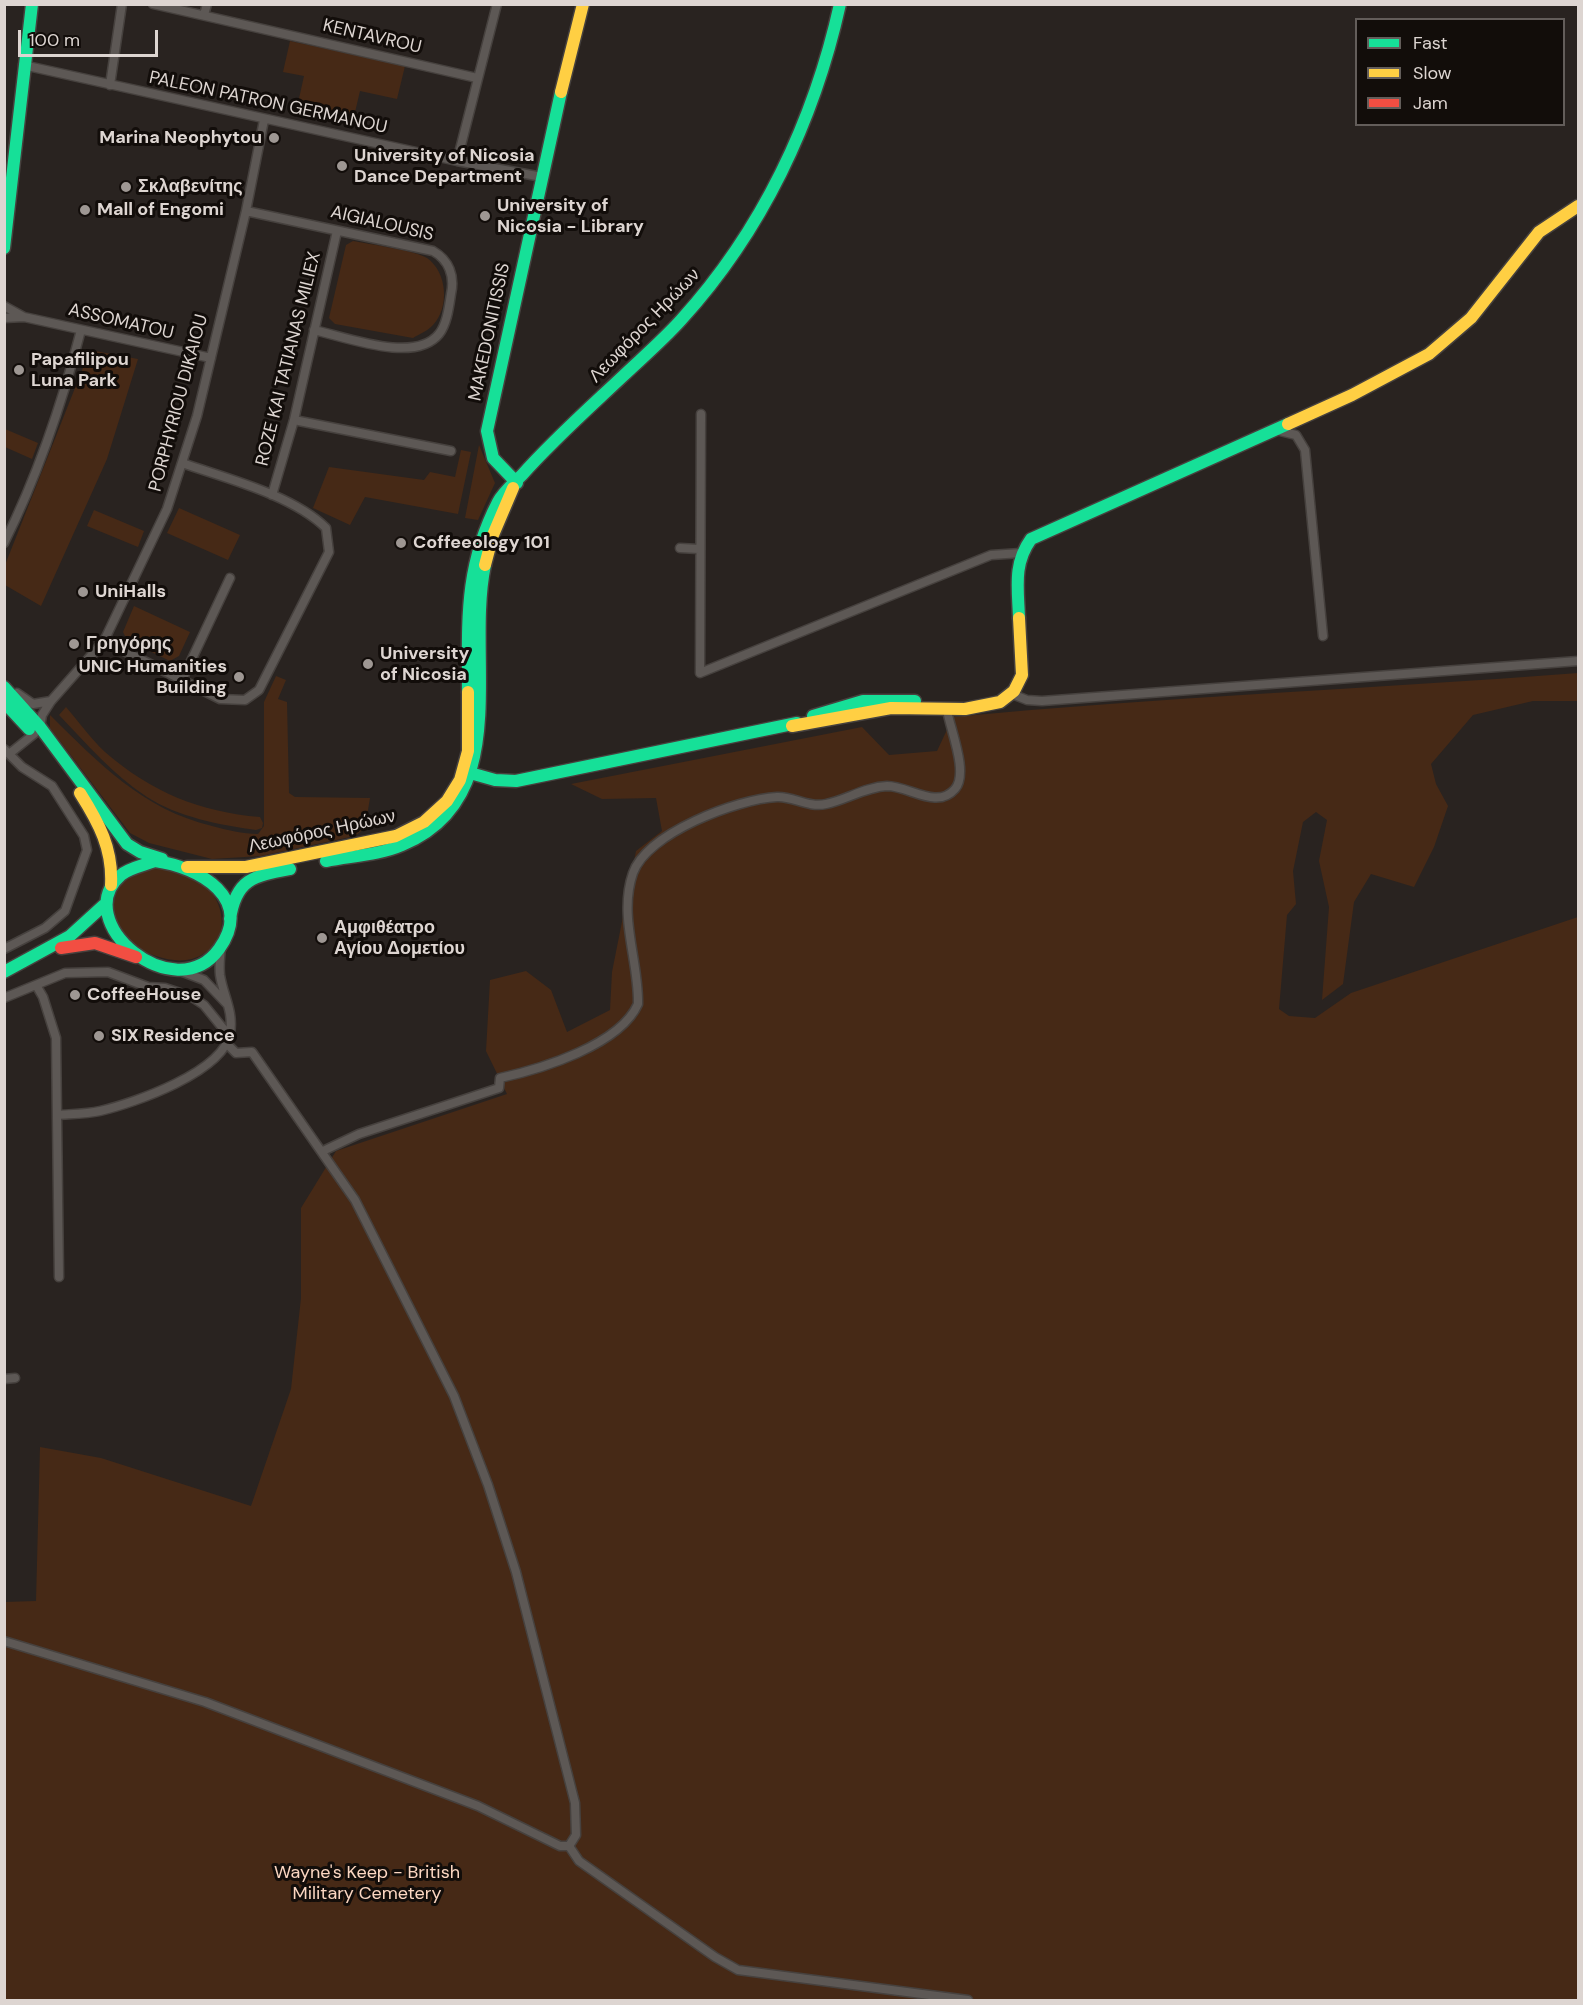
<!DOCTYPE html>
<meta charset="utf-8">
<style>
body{margin:0}
#map{position:relative;width:1583px;height:2005px;overflow:hidden;background:#292320;font-family:"DM Sans",sans-serif}
canvas{display:block}
.frame{position:absolute;inset:0;border:6px solid #ddd5d1;pointer-events:none}
.legend{position:absolute;left:1355px;top:18px;width:210px;height:108px;box-sizing:border-box;background:#120d0a;border:2px solid #635d5a;margin:0;padding:8px 10px;list-style:none;font-size:18px;color:#ddd5d1}
.legend li{display:flex;align-items:center;gap:12px;height:30px}
.legend b{width:30px;border:2px solid #635d5a}
.scale{position:absolute;left:18px;top:30px;width:140px;height:27px;box-sizing:border-box;border:3px solid #ddd5d1;border-top:0;padding-left:8px;font-size:18px;line-height:21px;white-space:nowrap;color:#ddd5d1;-webkit-text-stroke:4px #120d0a;paint-order:stroke}
</style>
<div id="map">
<canvas width="1583" height="2005"></canvas>
<div class="frame"></div>
<ul class="legend">
<li><b style="height:8px;background:#16e098"></b>Fast</li>
<li><b style="height:8px;background:#ffcf43"></b>Slow</li>
<li><b style="height:8px;background:#f24e42"></b>Jam</li>
</ul>
<div class="scale">100 m</div>
</div>
<script>
const g = document.querySelector('canvas').getContext('2d');
g.lineJoin = 'round';
function fill(path, color) { g.fillStyle = color; g.fill(path, 'evenodd'); }
function strokePath(path, color, width, dash) { g.strokeStyle = color; g.lineWidth = width; g.lineCap = dash ? 'butt' : 'round'; g.setLineDash(dash || []); g.stroke(path); }
function write(font, color, halo, rows, align = 'center') {
  g.font = font + ' "DM Sans",sans-serif'; g.lineWidth = 6; g.setLineDash([]); g.textBaseline = 'middle'; g.strokeStyle = halo; g.fillStyle = color; for (const [text, x, y, turn = 0] of rows) {
    g.save(); g.translate(x, y); g.rotate((+turn || 0) * Math.PI / 180); g.textAlign = isNaN(turn) ? turn : align; if (halo) g.strokeText(text, 0, 0); g.fillText(text, 0, 0); g.restore();
  }
}
fill(new Path2D(`
 M290 41 405 66 397 99 360 91 352 125 296 112 304 76 283 72Z
 M353 241C368 244 417 251 427 258 447 272 450 307 433 325 428 331 419 334 413 338L335 324 329 318 346 245Z
 M90 350 138 359 107 459 41 606 5 585V565Z
 M5 429 38 443 32 459 5 447Z
 M479 445 495 483 478 520 465 518Z
 M461 450 471 452 458 514 365 497 350 525 313 508 329 467 424 480 430 472 455 477Z
 M179 508 240 535 228 560 167 533Z
 M94 510 144 531 138 547 87 526Z
 M134 606 190 632 179 656 170 661 127 640 123 632Z
 M1578 673V701H1533L1473 715 1431 764 1436 784 1448 806 1434 847 1414 887 1371 874 1354 902 1343 984 1322 1000 1329 907 1319 861 1327 820 1316 812 1303 822 1293 871 1296 904 1287 915 1279 1009 1289 1016 1315 1018 1351 993 1578 917V2000H5L4 1602 36 1601 40 1447 101 1458 251 1506 291 1389 301 1298V1208L336 1151 507 1094 486 1051 490 980 526 971 551 990 567 1032 610 1010 612 972 636 851 662 831 656 798 602 799 571 784 862 727 889 755 937 751 953 717C1161 697 1370 689 1578 673Z
 M276 676 286 680 278 699 287 702 289 793 295 797 370 798 365 828 355 836 261 856 212 859 149 843 130 833 50 728V715C100 764 142 809 212 826 227 830 243 834 258 834L264 826V702Z
 M66 707C79 722 91 739 105 752 151 792 200 812 260 817L263 823 262 828 256 830C220 825 178 817 147 797 113 775 86 743 59 715Z
 M161 867C172 870 190 872 200 880 228 902 233 947 192 959 180 962 168 960 156 956 149 953 137 951 131 946 108 929 107 892 130 875 139 869 150 868 161 867Z`), '#462916');
const street = new Path2D(`
 M153 4 477 78
 M204 15 207 4
 M23 65 457 161 542 177
 M110 85 122 4
 M457 161 497 4
 M246 211 433 251C449 260 455 276 451 294 449 307 447 324 439 334 415 364 346 337 314 330
 M4 306 24 317 211 358
 M4 318 24 317
 M701 414 700 673 991 555 1021 553
 M294 420 451 451
 M1276 430 1296 435 1305 450 1323 636
 M272 495 294 420 337 231
 M4 543C39 473 62 404 81 330
 M680 548 699 549
 M104 641 220 699 245 700 259 690 329 552 326 528C293 495 225 478 182 463
 M182 680 230 578
 M17 693 33 704 51 701
 M1012 694 1027 700 1042 701 1578 661
 M40 727 42 715 51 701 104 641 167 509 197 416 246 211 264 120
 M4 749 22 767 52 786 84 836 87 850 65 911 45 928 4 949
 M9 754 34 734
 M183 972 204 980 227 1004
 M36 985 43 997 56 1038 59 1277
 M4 998 65 973 108 972 148 987 165 988 192 997 204 1005 230 1037
 M227 1044 236 1053 252 1052 355 1200 454 1396 488 1485 516 1572 575 1803 576 1835 569 1846
 M58 1115C72 1114 87 1114 100 1111 134 1103 224 1072 230 1033 234 1012 223 995 220 975 219 966 220 956 221 947
 M323 1151 359 1134 499 1088 500 1078C541 1069 620 1045 638 1004 639 961 618 916 633 873 647 833 737 799 777 797 793 796 808 808 826 804 846 800 865 787 887 786 909 786 937 810 955 789 969 773 950 729 947 710
 M4 1379 15 1378
 M4 1641 205 1702 478 1806 560 1846H569
 M569 1846 579 1861 715 1957 738 1970 968 2000`);
const fast = new Path2D(`
 M4 248 32 4
 M517 483 493 458 487 431 561 92
 M1019 618C1018 588 1013 564 1031 539L1288 424
 M4 687 40 727 127 844 140 852 162 859
 M468 692C468 621 464 568 498 502 503 492 514 483 522 475 553 440 588 409 622 377 642 358 663 340 681 320 762 231 814 121 840 4
 M4 702 29 729
 M813 716 863 701H915
 M463 771 495 780 516 781 797 723
 M155 861C200 867 255 899 219 949 175 1010 68 921 121 875 129 868 145 865 155 861Z
 M326 861C351 856 379 855 402 845 516 798 465 660 485 565
 M230 919C236 879 253 876 290 869
 M4 972 70 936 104 905`);
const slow = new Path2D(`
 M561 92 583 4
 M1288 424 1352 395 1429 354 1471 318 1539 232 1578 206
 M485 565 493 535 513 488
 M792 726 891 708 965 709 1000 702 1014 691 1022 675 1019 618
 M80 793C99 823 113 849 111 885
 M187 867H246L396 836 424 822 447 801 460 780 468 751V692`);
const jam = new Path2D(`
 M61 948 95 943 136 957`);
strokePath(street, '#46413e', 11);
strokePath(fast, '#46413e', 15);
strokePath(slow, '#46413e', 15);
strokePath(jam, '#46413e', 15);
strokePath(street, '#5d5855', 8);
strokePath(fast, '#16e098', 12);
strokePath(slow, '#ffcf43', 12);
strokePath(jam, '#f24e42', 12);
for (const [x, y, r, color] of [
 [274,138,6,"#9e9793"],
 [342,166,6,"#9e9793"],
 [126,187,6,"#9e9793"],
 [85,210,6,"#9e9793"],
 [485,216,6,"#9e9793"],
 [19,370,6,"#9e9793"],
 [401,543,6,"#9e9793"],
 [83,592,6,"#9e9793"],
 [74,644,6,"#9e9793"],
 [368,664,6,"#9e9793"],
 [239,677,6,"#9e9793"],
 [322,938,6,"#9e9793"],
 [75,995,6,"#9e9793"],
 [99,1036,6,"#9e9793"]
]) { const dot = new Path2D(); dot.arc(x, y, r, 0, 2 * Math.PI); g.fillStyle = color; g.fill(dot); strokePath(dot, '#120d0a', 2); }
write('18px', '#ddd5d1', '#120d0a', [
 ["KENTAVROU",372,37,13],
 ["PALEON PATRON GERMANOU",268,103,12],
 ["AIGIALOUSIS",382,224,13],
 ["ASSOMATOU",121,322,13],
 ["Λεωφόρος Ηρώων",645,326,-46],
 ["MAKEDONITISSIS",490,332,-78],
 ["ROZE KAI TATIANAS MILIEX",289,359,-76],
 ["PORPHYRIOU DIKAIOU",179,403,-75],
 ["Λεωφόρος Ηρώων",322,832,-12]
]);
write('bold 18px', '#ddd5d1', '#120d0a', [
 ["Marina Neophytou",262,138,"right"],
 ["University of Nicosia",354,156],
 ["Dance Department",354,177],
 ["Σκλαβενίτης",138,187],
 ["University of",497,206],
 ["Nicosia - Library",497,227],
 ["Mall of Engomi",97,210],
 ["Papafilipou",31,360],
 ["Luna Park",31,381],
 ["Coffeeology 101",413,543],
 ["UniHalls",95,592],
 ["Γρηγόρης",86,644],
 ["University",380,654],
 ["of Nicosia",380,675],
 ["UNIC Humanities",227,667,"right"],
 ["Building",227,688,"right"],
 ["Αμφιθέατρο",334,928],
 ["Αγίου Δομετίου",334,949],
 ["CoffeeHouse",87,995],
 ["SIX Residence",111,1036]
], 'left');
write('18px', '#fcd7c2', '#120d0a', [
 ["Wayne's Keep - British",367,1873],
 ["Military Cemetery",367,1894]
]);
</script>
